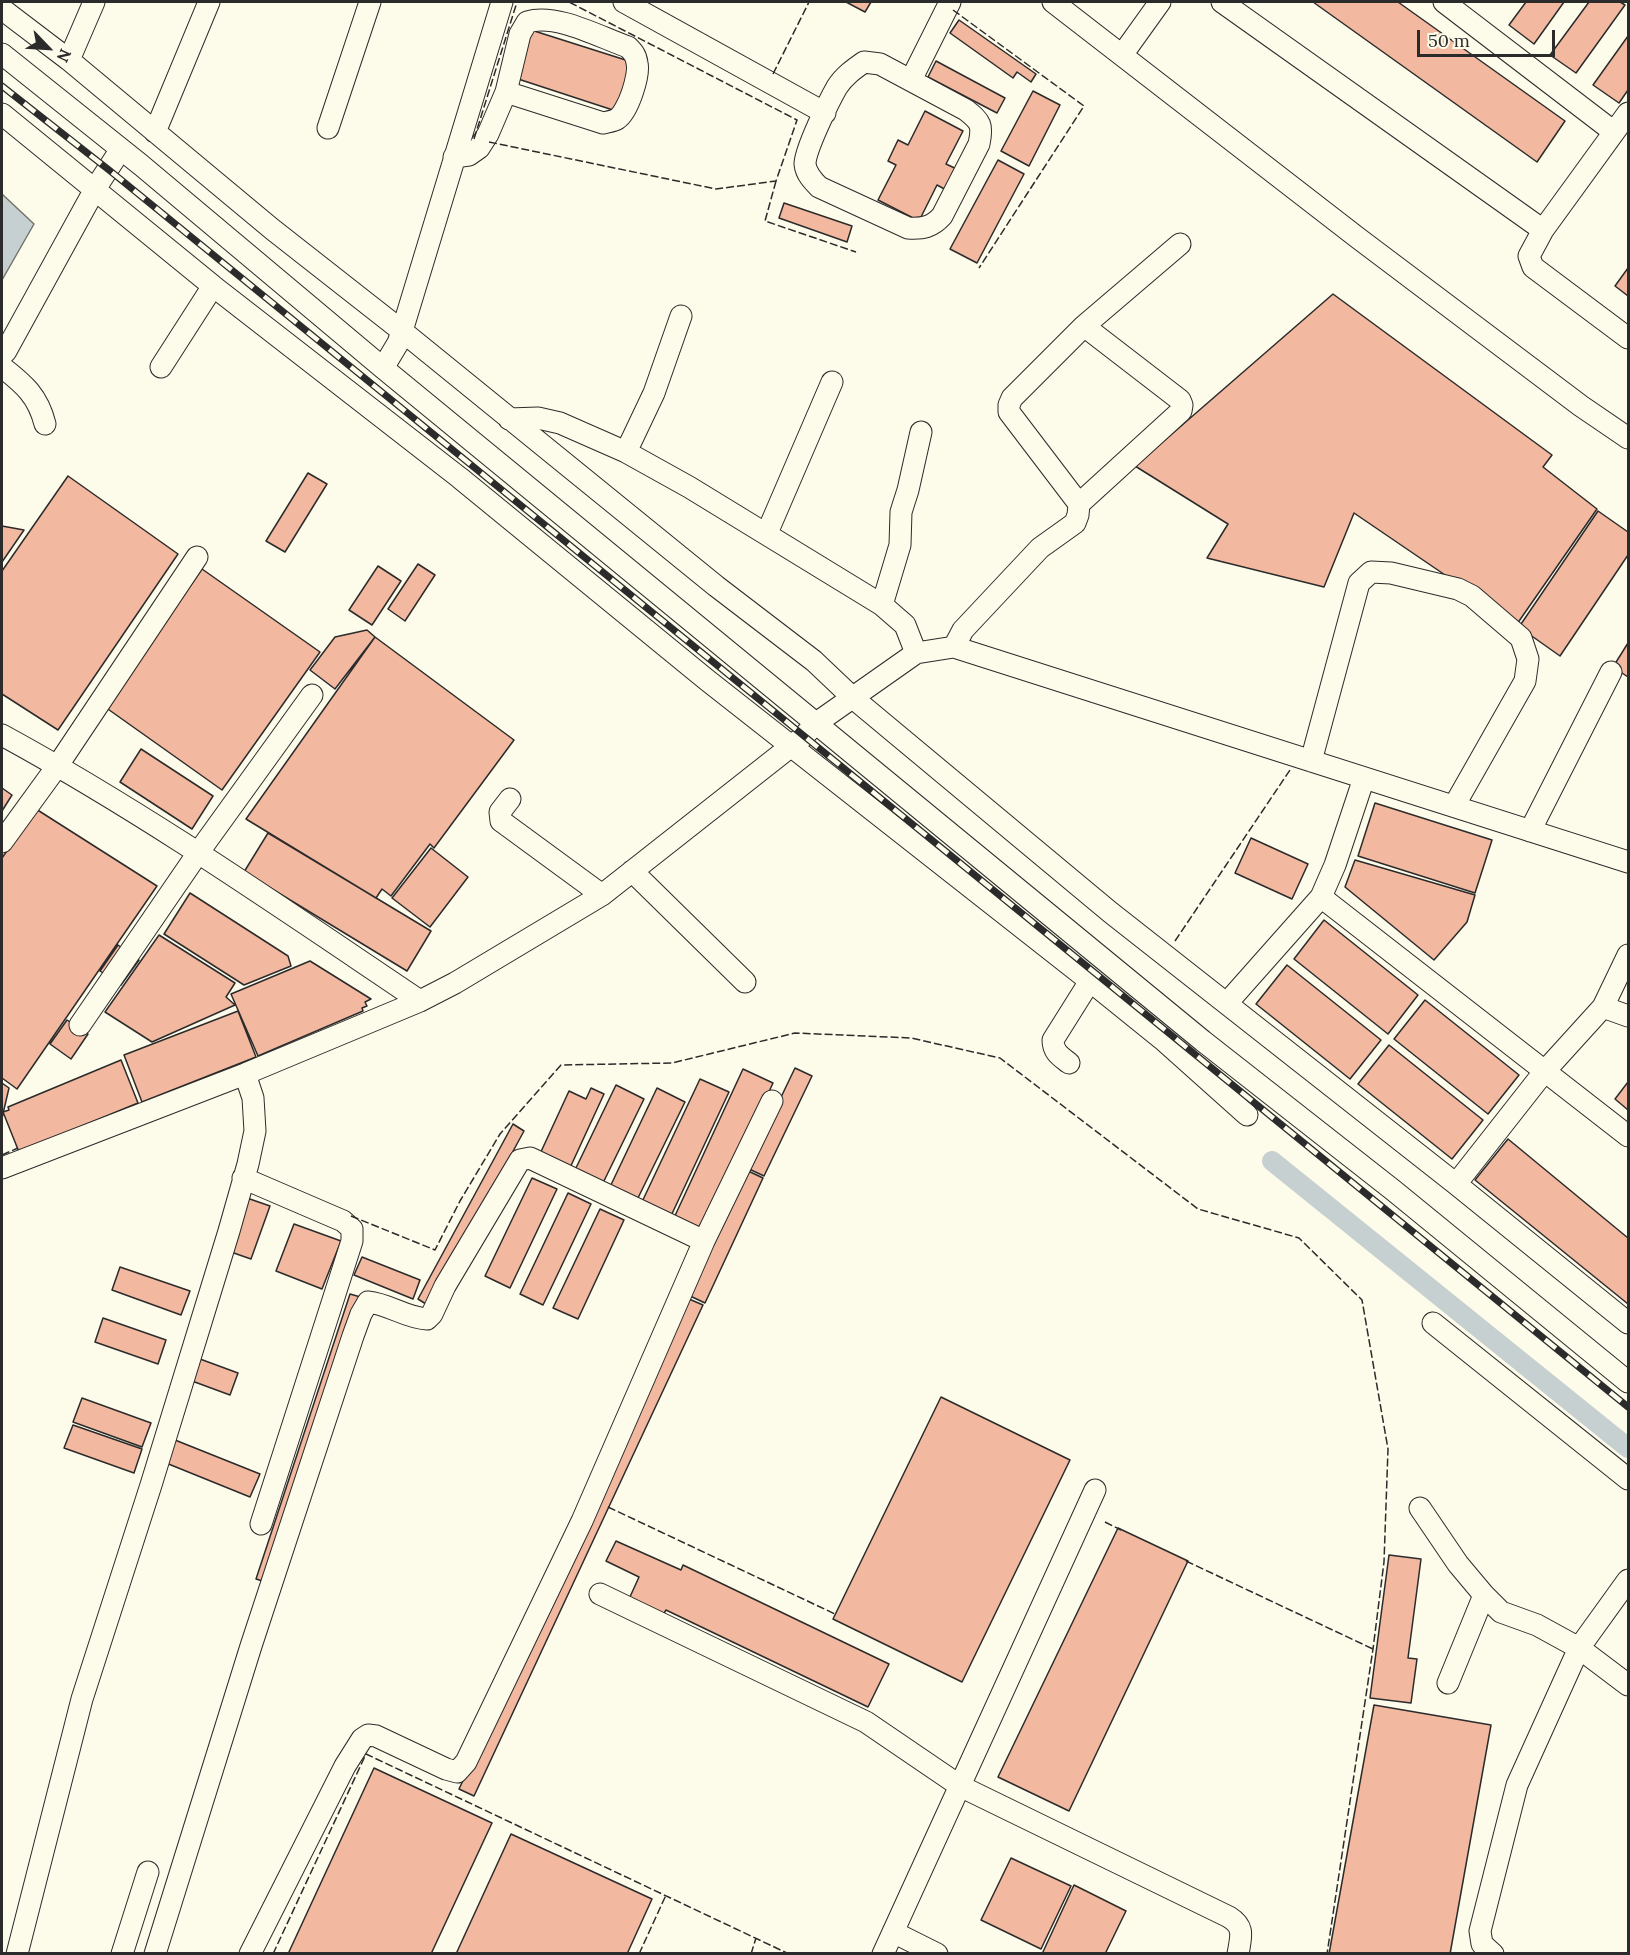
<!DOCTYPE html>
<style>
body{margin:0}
#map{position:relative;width:1630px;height:1955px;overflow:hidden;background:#fdfbea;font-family:Lora,serif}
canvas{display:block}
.frame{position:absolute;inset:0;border:3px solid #2b2b2b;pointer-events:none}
.north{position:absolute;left:18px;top:18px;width:60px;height:60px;-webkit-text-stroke:4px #fdfbea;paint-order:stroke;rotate:115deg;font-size:16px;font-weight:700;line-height:24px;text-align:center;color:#2b2b2b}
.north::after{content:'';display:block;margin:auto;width:21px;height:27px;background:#2b2b2b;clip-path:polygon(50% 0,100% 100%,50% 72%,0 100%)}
.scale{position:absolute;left:1417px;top:30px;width:138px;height:27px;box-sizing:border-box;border:3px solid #2b2b2b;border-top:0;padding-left:8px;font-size:18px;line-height:21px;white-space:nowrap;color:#2b2b2b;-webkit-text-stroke:4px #fdfbea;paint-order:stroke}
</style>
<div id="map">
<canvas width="1630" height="1955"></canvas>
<div class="frame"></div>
<div class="north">N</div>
<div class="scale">50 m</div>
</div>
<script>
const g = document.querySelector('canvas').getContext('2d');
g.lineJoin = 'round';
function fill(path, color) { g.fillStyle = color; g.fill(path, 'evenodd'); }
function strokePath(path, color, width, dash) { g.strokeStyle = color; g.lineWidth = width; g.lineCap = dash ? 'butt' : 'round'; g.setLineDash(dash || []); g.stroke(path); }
const water = new Path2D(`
 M2 194 34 224 2 280Z`);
fill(water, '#c7d0d0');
strokePath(water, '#74746e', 1.5);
strokePath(new Path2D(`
 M1272 1161 1628 1448`), '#c7d0d0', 20);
const building = new Path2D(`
 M846 2H871L865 12Z
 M1313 2H1398L1565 121 1537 162Z
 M1526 2H1564L1534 44 1509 25Z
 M1589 2H1620L1625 5 1576 73 1550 55Z
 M959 20 1036 74 1031 82 1017 72 1013 78 950 33Z
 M528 29 635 63 619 112 512 77Z
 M1628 36V90L1619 103 1593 85Z
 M936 61 1005 98 997 113 928 77Z
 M1033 91 1060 105 1029 166 1001 151Z
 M925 111 963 131 946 164 961 171 950 192 937 185 919 221 878 200 896 165 888 161 898 140 908 145Z
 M998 160 1024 174 977 263 950 249Z
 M784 203 852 226 847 242 779 218Z
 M1628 268V296L1615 286Z
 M1333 294 1552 455 1543 467 1597 509 1517 624 1354 513 1324 587 1207 558 1228 524 1135 466Z
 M308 473 327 484 285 552 266 541Z
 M68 476 178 554 58 730 2 694V571Z
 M1598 511 1628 532V555L1560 656 1519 627Z
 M2 526 24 530 2 562Z
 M418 564 435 575 405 621 388 609Z
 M378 566 401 581 372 625 349 610Z
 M202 569 320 652 222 790 105 707Z
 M367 630 375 637 335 689 310 670 335 637Z
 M375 637 514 740 434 848 430 844 391 896 382 889 376 898 246 819Z
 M1628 643V677L1613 667Z
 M141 749 213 796 192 829 120 782Z
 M2 788 12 795 2 811Z
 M1375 803 1492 840 1475 893 1358 856Z
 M36 809 157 886 17 1089 2 1078V858Z
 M268 833 431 931 407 971 244 872Z
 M1251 838 1308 864 1292 899 1235 873Z
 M431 848 468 877 430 927 392 898Z
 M1355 860 1475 895 1467 922 1434 960 1345 887Z
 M190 893 288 956 291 966 244 985 164 934Z
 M1324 920 1418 995 1388 1034 1294 959Z
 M159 935 235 983 226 997 235 1005 152 1042 105 1012Z
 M118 945 139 960 121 985 100 971Z
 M310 961 371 999 365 1002 367 1006 362 1008 363 1011 258 1056 231 994Z
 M1287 965 1381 1040 1350 1079 1256 1004Z
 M1425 1000 1519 1075 1488 1114 1394 1039Z
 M238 1011 256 1057 142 1102 124 1055Z
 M67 1020 88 1034 71 1059 50 1044Z
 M1389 1045 1483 1120 1452 1159 1358 1084Z
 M121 1060 138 1103 19 1152 3 1112 9 1110 8 1107Z
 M795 1068 812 1076 764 1176 747 1168Z
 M743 1069 773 1083 703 1234 673 1220Z
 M700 1079 729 1092 670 1218 641 1204Z
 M1628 1082V1110L1615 1099Z
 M2 1083 9 1088 2 1118Z
 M616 1085 644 1099 602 1185 574 1172Z
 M591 1088 604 1094 569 1170 539 1156 569 1091 586 1099Z
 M657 1088 685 1102 636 1202 609 1189Z
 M513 1124 524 1131 429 1306 418 1299Z
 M1508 1139 1628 1238V1304L1475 1180Z
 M746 1170 763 1178 705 1303 688 1295Z
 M532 1178 557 1189 510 1288 485 1276Z
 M568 1193 591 1204 543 1305 520 1294Z
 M247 1198 270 1206 251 1259 228 1251Z
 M600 1209 624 1220 578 1319 553 1308Z
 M294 1224 341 1241 322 1289 276 1271Z
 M362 1257 420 1280 413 1299 354 1275Z
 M120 1267 190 1291 181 1315 112 1290Z
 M350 1294 364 1298 269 1583 256 1579Z
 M689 1299 703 1305 474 1796 459 1789Z
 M103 1318 166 1340 158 1364 95 1342Z
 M200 1359 238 1373 230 1395 192 1381Z
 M941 1397 1070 1460 962 1682 833 1619Z
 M82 1398 151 1423 142 1447 73 1422Z
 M73 1425 142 1449 134 1473 64 1448Z
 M175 1440 260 1474 250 1497 166 1463Z
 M1118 1528 1188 1561 1069 1811 998 1777Z
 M616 1541 681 1570 683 1565 889 1664 868 1707 666 1610 663 1615 629 1599 639 1577 606 1561Z
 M1389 1555 1421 1559 1408 1658 1417 1659 1411 1703 1370 1698Z
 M1374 1705 1491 1725 1450 1954H1329Z
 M374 1768 492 1823 431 1954H288Z
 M511 1834 652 1899 627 1954H456Z
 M1011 1858 1071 1886 1041 1949 981 1920Z
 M1074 1885 1126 1911 1105 1954H1042Z`);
fill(building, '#f2b8a0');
strokePath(building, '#2b2b2b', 1.5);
const minor = new Path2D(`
 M624 2 825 113
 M1053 2 1358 238 1581 406 1628 438
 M1222 2 1543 230
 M1444 2 1614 132
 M2 9 69 60 272 229 402 331 716 586 814 661 853 698 1110 912 1456 1184 1628 1323
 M2 54 141 165 383 368 1203 1041 1393 1190 1628 1382
 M1122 55 1160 2
 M69 60 94 2
 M864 62 880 64 966 110C981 122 983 125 979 144L942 216C932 227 923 229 908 228L819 187C813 181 806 174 805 164 805 150 829 101 837 87 844 76 854 69 864 62Z
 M911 80 950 2
 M1628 113 1543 230 1529 256 1533 267 1628 338
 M2 114 213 286 460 478 707 680 1090 981 1162 1039 1247 1115
 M328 128 370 2
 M155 132 209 2
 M454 157 469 155 479 148 488 134 506 92 520 34 527 22C557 13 599 37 628 47 633 52 636 55 637 63 640 75 628 112 617 119 614 121 607 122 603 123L506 92
 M2 355 6 351 95 189 121 149
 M2 367C24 384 38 396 45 424
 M161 367 213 286
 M383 368 398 343 402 331 502 2
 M509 419 538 418 560 423 626 452 689 487 882 605 905 625 916 653
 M626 452 654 393 681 316
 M1079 504 1181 411 1182 405 1180 400 1084 326
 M767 533 832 382
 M882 605 900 545 901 512 908 490 921 432
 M954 647 963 630 1040 548 1075 523 1078 515 1079 504 1009 412V405L1012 398 1084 326 1180 244
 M2 735C147 814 283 909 420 1001
 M1311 761 1359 583 1371 572 1391 573 1458 589 1472 596 1521 638 1528 659 1525 681 1454 806
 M510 799 500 812 501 821 602 895
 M1530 831 1611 672
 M2 842 58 765 197 557
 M632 871 745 982
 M1321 897 1628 1136
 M1227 1003 1321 897 1335 865 1364 778
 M1603 1007 1628 1016
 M80 1025 198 853 312 695
 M1069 1063C1060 1056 1053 1052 1053 1040L1090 981
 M2 1168 245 1074 420 1001 455 983 602 895 804 736 815 724 916 653 954 647 1628 862
 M243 1178 343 1221 352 1229V1241L261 1524
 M1456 1184 1544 1072 1603 1007 1628 955
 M1433 1323 1628 1479
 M1420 1508 1458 1564 1484 1595 1501 1612 1537 1625 1579 1648 1628 1685
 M600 1594 866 1722 960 1786 1229 1917C1245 1927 1241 1936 1238 1954
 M1448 1683 1484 1595
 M893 1932 937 1954
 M17 1954 82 1699 151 1485 229 1231 248 1164 255 1131 253 1098 245 1074
 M122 1954 148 1872
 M155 1954 251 1646 353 1336 361 1314 368 1302C389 1304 406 1318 427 1319L432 1314 445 1286 520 1160 530 1158 704 1241 772 1101
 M250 1954 345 1766 362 1739 368 1735 376 1736 446 1769 457 1772 466 1762 582 1521 704 1241
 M883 1954 1095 1490
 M1493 1954 1482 1944 1480 1931 1517 1785 1579 1648 1628 1580`);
strokePath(minor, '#2b2b2b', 23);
strokePath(minor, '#fdfbea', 21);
const rail = new Path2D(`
 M2 86 109 170 1628 1407`);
strokePath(rail, '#2b2b2b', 7);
strokePath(rail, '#fdfbea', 4.5, [14]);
strokePath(new Path2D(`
 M953 10 1084 106 979 268
 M773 74 809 2
 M474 139 517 2
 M489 142 716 189 776 181 797 120 569 2
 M776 181 765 221 856 252
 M1175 941 1290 770
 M2 1155 18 1148
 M351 1216 435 1250 460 1201 500 1134 561 1065 672 1063 795 1033 911 1038 1000 1058 1198 1209 1299 1238 1362 1300 1388 1449 1384 1562 1373 1649 1327 1954
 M608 1507 835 1614
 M1105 1522 1121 1530
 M1186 1561 1373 1649
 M273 1954 366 1754 789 1954
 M639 1954 666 1895
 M751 1954 756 1938`), '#2b2b2b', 1.5, [8, 3]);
</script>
